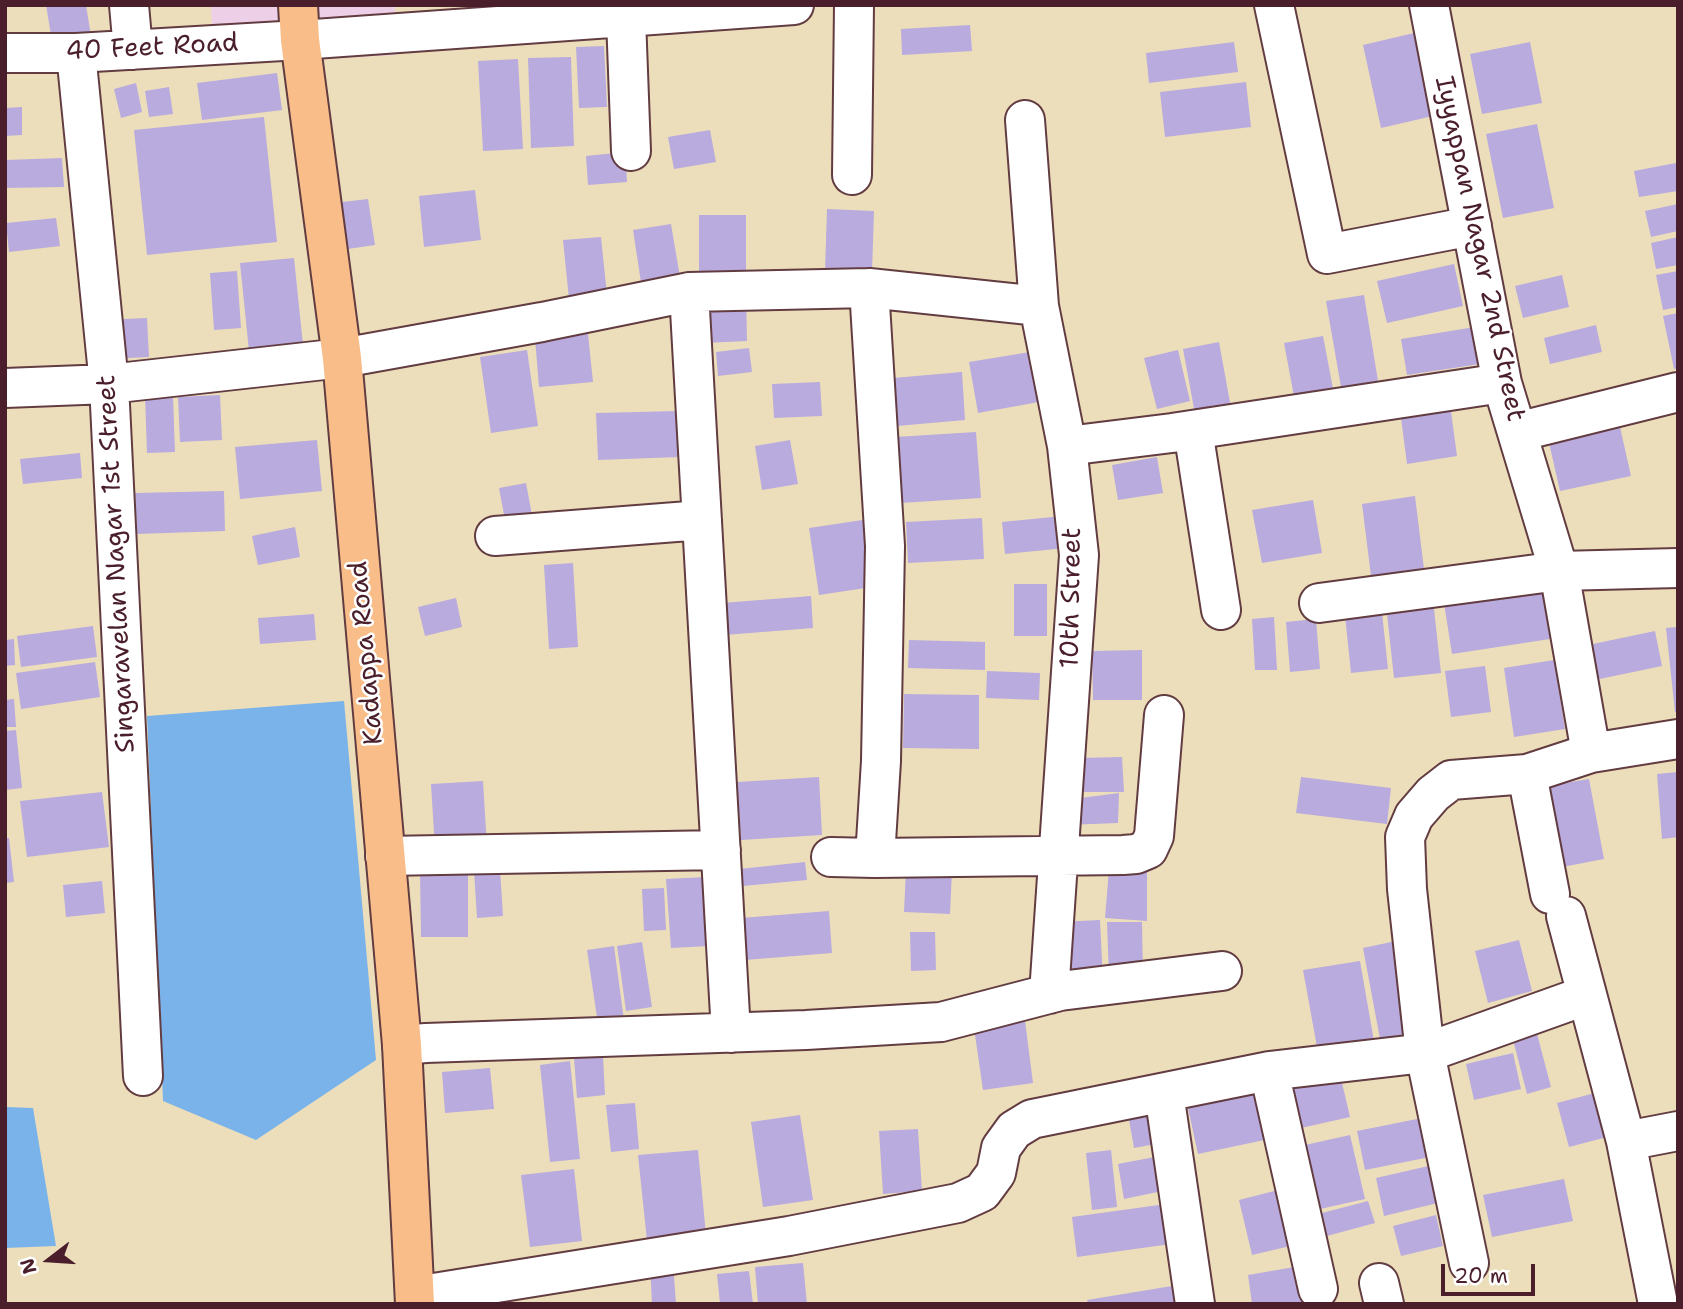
<!DOCTYPE html>
<style>
body{margin:0}
#map{position:relative;width:1683px;height:1309px;overflow:hidden;background:#ecdebb;font-family:"Shantell Sans",sans-serif}
canvas{display:block}
.frame{position:absolute;inset:0;border:7px solid #4a1f2b;pointer-events:none}
.north{position:absolute;left:14px;top:1225px;width:70px;height:70px;-webkit-text-stroke:5px #fff;paint-order:stroke;rotate:253deg;font-size:19px;font-weight:700;line-height:28px;text-align:center;color:#4a1f2b}
.north::after{content:'';display:block;margin:auto;width:24px;height:32px;background:#4a1f2b;clip-path:polygon(50% 0,100% 100%,50% 72%,0 100%)}
.scale{position:absolute;left:1441px;top:1264px;width:94px;height:32px;box-sizing:border-box;border:4px solid #4a1f2b;border-top:0;padding-left:9px;font-size:21px;line-height:24px;white-space:nowrap;color:#4a1f2b;-webkit-text-stroke:5px #fff;paint-order:stroke}
</style>
<div id="map">
<canvas width="1683" height="1309"></canvas>
<div class="frame"></div>
<div class="north">N</div>
<div class="scale">20 m</div>
</div>
<script>
const g = document.querySelector('canvas').getContext('2d');
g.lineJoin = 'round';
function fill(path, color) { g.fillStyle = color; g.fill(path, 'evenodd'); }
function strokePath(path, color, width, dash) { g.strokeStyle = color; g.lineWidth = width; g.lineCap = dash ? 'butt' : 'round'; g.setLineDash(dash || []); g.stroke(path); }
function write(font, color, halo, rows, align = 'center') {
  g.font = font + ' "Shantell Sans",sans-serif'; g.lineWidth = 5; g.setLineDash([]); g.textBaseline = 'middle'; g.strokeStyle = halo; g.fillStyle = color; for (const [text, x, y, turn = 0] of rows) {
    g.save(); g.translate(x, y); g.rotate((+turn || 0) * Math.PI / 180); g.textAlign = isNaN(turn) ? turn : align; if (halo) g.strokeText(text, 0, 0); g.fillText(text, 0, 0); g.restore();
  }
}
fill(new Path2D(`
 M211 5H395L396 55 214 65Z`), '#edd0e8');
fill(new Path2D(`
 M344 701 376 1060 256 1140 163 1101 147 716Z
 M5 1107 33 1108 56 1246 5 1248Z`), '#79b3ea');
fill(new Path2D(`
 M46 5H86L91 36 52 41Z
 M970 25 972 51 902 55 901 29Z
 M1414 33 1433 116 1381 128 1363 45Z
 M1234 42 1238 72 1149 83 1146 53Z
 M1530 42 1542 103 1482 114 1470 54Z
 M604 46 607 107 579 108 576 47Z
 M571 57 574 146 531 148 528 58Z
 M518 59 523 149 483 151 478 61Z
 M277 73 282 110 202 120 197 83Z
 M1246 82 1251 127 1165 137 1160 92Z
 M136 83 142 112 121 118 114 89Z
 M169 87 173 114 149 117 145 91Z
 M22 107V135L5 136V108Z
 M264 117 277 242 147 255 134 130Z
 M1537 124 1554 208 1503 218 1486 134Z
 M710 130 716 162 674 169 668 137Z
 M625 152 627 182 588 185 586 156Z
 M62 158 64 187 5 188V160Z
 M1676 163 1678 191 1639 197 1634 171Z
 M475 190 481 240 424 247 419 196Z
 M368 199 375 245 341 250 334 203Z
 M1678 204V231L1651 237 1645 211Z
 M827 209 874 211 872 273 825 271Z
 M699 215H746V273H699Z
 M56 218 60 246 9 252 6 223Z
 M671 224 681 283 642 289 633 230Z
 M601 237 607 295 569 299 563 240Z
 M1678 237V265L1656 269 1651 243Z
 M294 258 303 345 249 351 240 263Z
 M1454 264 1463 306 1387 323 1377 281Z
 M237 271 241 328 214 330 210 273Z
 M1678 271V307L1663 310 1656 275Z
 M1562 275 1569 307 1523 318 1515 286Z
 M746 294 747 341 703 343 701 296Z
 M1364 295 1378 381 1341 387 1326 301Z
 M1678 313V368L1674 369 1663 316Z
 M147 318 149 357 107 359 104 320Z
 M1596 325 1602 352 1550 364 1544 338Z
 M1475 327 1480 364 1407 375 1401 339Z
 M588 334 593 382 539 387 535 338Z
 M1323 336 1335 399 1296 407 1284 343Z
 M1219 342 1231 408 1195 414 1183 349Z
 M749 348 752 372 718 376 716 352Z
 M527 350 538 426 491 433 480 357Z
 M1178 350 1190 401 1157 409 1144 358Z
 M1030 352 1039 402 978 413 969 362Z
 M962 372 965 420 897 426 893 378Z
 M820 382 822 416 774 418 772 384Z
 M220 395 222 440 180 442 178 397Z
 M145 396H173L175 452 147 453Z
 M1450 404 1457 456 1407 464 1400 410Z
 M678 411 680 457 598 460 596 413Z
 M1618 418 1631 476 1560 491 1547 434Z
 M976 432 981 498 900 503 895 437Z
 M317 440 322 491 240 499 235 447Z
 M790 440 798 484 762 490 755 446Z
 M80 453 82 478 23 484 20 459Z
 M1157 457 1163 493 1118 500 1112 465Z
 M526 483 532 515 505 520 499 488Z
 M224 491 225 531 137 534 135 493Z
 M1415 496 1424 569 1371 576 1362 504Z
 M1313 500 1322 553 1262 563 1252 510Z
 M1063 516 1066 548 1005 554 1002 522Z
 M982 518 984 559 908 563 906 522Z
 M869 519 879 586 819 595 809 528Z
 M295 527 300 557 258 565 252 536Z
 M573 563 578 647 549 649 544 565Z
 M1541 582 1550 639 1452 654 1443 597Z
 M1014 584H1047V636H1014Z
 M811 596 813 628 725 635 722 603Z
 M456 598 462 627 425 636 418 607Z
 M1433 600 1441 673 1394 678 1386 605Z
 M1381 603 1388 669 1351 673 1344 606Z
 M314 614 316 640 260 644 258 618Z
 M1274 617 1277 670H1255L1252 619Z
 M1316 619 1320 669 1290 672 1286 622Z
 M93 626 97 657 21 667 17 636Z
 M1678 627V712H1675L1666 628Z
 M1655 631 1662 666 1595 680 1588 645Z
 M14 639 15 665 5 666V640Z
 M909 640 985 642V670L908 668Z
 M1142 650V700H1093L1092 651Z
 M1554 660 1565 729 1514 737 1504 668Z
 M95 662 100 697 21 709 16 673Z
 M1485 666 1491 712 1451 717 1445 671Z
 M987 671 1040 673 1039 700 986 698Z
 M904 694 979 695V749L903 748Z
 M14 699 16 727H5V700Z
 M16 730 22 788 5 790V731Z
 M1122 757 1124 792H1078L1077 758Z
 M1678 772V837L1662 839 1657 774Z
 M819 777 822 835 741 840 737 782Z
 M1301 777 1391 788 1387 824 1296 813Z
 M1589 779 1604 859 1557 868 1541 787Z
 M483 781 487 847 435 849 431 784Z
 M102 792 109 847 27 857 20 801Z
 M1119 793 1118 823 1065 825 1073 799Z
 M5 838H9L14 882 5 883Z
 M805 862 807 880 732 887 730 870Z
 M500 869 503 916 477 918 474 871Z
 M906 869 952 871 950 914 904 912Z
 M1109 869 1147 870V921L1105 918Z
 M420 872H468V937H421Z
 M705 877 710 946 671 948 666 879Z
 M102 881 105 913 66 917 63 885Z
 M664 888 666 930 644 931 642 889Z
 M829 911 832 953 745 960 741 918Z
 M1100 920 1103 981 1060 983 1058 922Z
 M1107 922H1142L1143 977H1109Z
 M910 932H935L936 970 911 971Z
 M1519 940 1532 991 1488 1003 1475 951Z
 M1396 941 1413 1033 1380 1039 1363 948Z
 M642 942 652 1007 626 1011 617 946Z
 M614 946 624 1020 598 1024 587 950Z
 M1360 961 1375 1047 1319 1058 1303 970Z
 M1025 1021 1033 1083 983 1090 974 1028Z
 M1535 1026 1551 1087 1527 1094 1511 1032Z
 M1513 1053 1521 1089 1474 1100 1466 1064Z
 M603 1056 605 1095 577 1098 574 1058Z
 M570 1061 580 1159 550 1162 540 1065Z
 M490 1068 494 1109 445 1113 442 1072Z
 M1340 1074 1350 1117 1301 1128 1291 1084Z
 M1262 1083 1274 1138 1198 1154 1186 1099Z
 M1595 1093 1607 1137 1569 1147 1557 1103Z
 M635 1103 639 1149 611 1152 606 1105Z
 M1155 1109 1161 1143 1134 1148 1128 1114Z
 M800 1115 813 1200 763 1207 751 1122Z
 M1427 1117 1435 1156 1365 1170 1357 1131Z
 M918 1129 922 1191 883 1194 879 1131Z
 M1350 1135 1365 1199 1311 1211 1296 1147Z
 M698 1150 706 1235 647 1241 638 1155Z
 M1111 1150 1117 1207 1092 1210 1086 1153Z
 M1165 1155 1172 1189 1124 1199 1118 1164Z
 M1433 1165 1442 1202 1384 1216 1376 1178Z
 M574 1169 582 1241 530 1247 521 1175Z
 M1564 1179 1573 1221 1492 1237 1483 1195Z
 M1286 1188 1299 1244 1252 1255 1239 1200Z
 M1368 1201 1375 1223 1327 1236 1322 1213Z
 M1166 1204 1171 1244 1077 1257 1072 1217Z
 M1436 1215 1443 1246 1401 1256 1393 1226Z
 M673 1262 676 1304H652L650 1263Z
 M803 1263 807 1304H758L755 1267Z
 M1300 1266 1306 1304H1252L1248 1275Z
 M749 1271 753 1304H720L717 1274Z
 M1178 1285 1181 1304H1088L1087 1300Z`), '#b9abde');
const minor = new Path2D(`
 M129 5 133 50
 M1274 5 1327 254 1472 226
 M1429 5 1502 383 1559 571 1591 753
 M626 18 631 151
 M5 53H76L300 40 794 5
 M76 53 109 384 143 1076
 M1025 120 1039 306 1067 446 1079 555 1049 994
 M852 175 854 5
 M869 288 885 546 881 761 875 858
 M689 292 731 1033
 M5 388 109 384 342 358 542 322 689 292 869 288 1039 306
 M1193 430 1221 610
 M1517 432 1678 392
 M1067 446 1172 433 1502 383
 M495 536 702 520
 M1319 603 1559 571 1678 568
 M1527 774 1550 894
 M385 856 721 850
 M831 857 875 858 1123 855 1136 854 1148 849 1154 836 1164 715
 M1566 916 1626 1141 1658 1304
 M402 1045 426 1043 806 1030 941 1022 1060 991 1222 971
 M1269 1071 1318 1289
 M1164 1093 1195 1304
 M1626 1141 1678 1131
 M1469 1263 1425 1053 1407 889 1405 837 1414 816 1433 794 1451 780 1527 774 1591 753 1678 739
 M1379 1283 1384 1304
 M415 1296 789 1236 958 1203 982 1192 996 1173 1001 1148 1014 1130 1032 1119 1269 1071 1425 1053 1587 995`);
const major = new Path2D(`
 M298 5 300 40 342 358 402 1045 415 1304`);
strokePath(minor, '#623c41', 42);
strokePath(major, '#623c41', 42);
strokePath(minor, '#fff', 38);
strokePath(major, '#f8bd89', 38);
write('26px', '#4a1f2b', '#fff', [
 ["40 Feet Road",152,48,-3],
 ["Iyyappan Nagar 2nd Street",1479,249,78],
 ["Singaravelan Nagar 1st Street",117,564,-93],
 ["10th Street",1072,598,-89],
 ["Kadappa Road",367,653,-95]
]);
</script>
